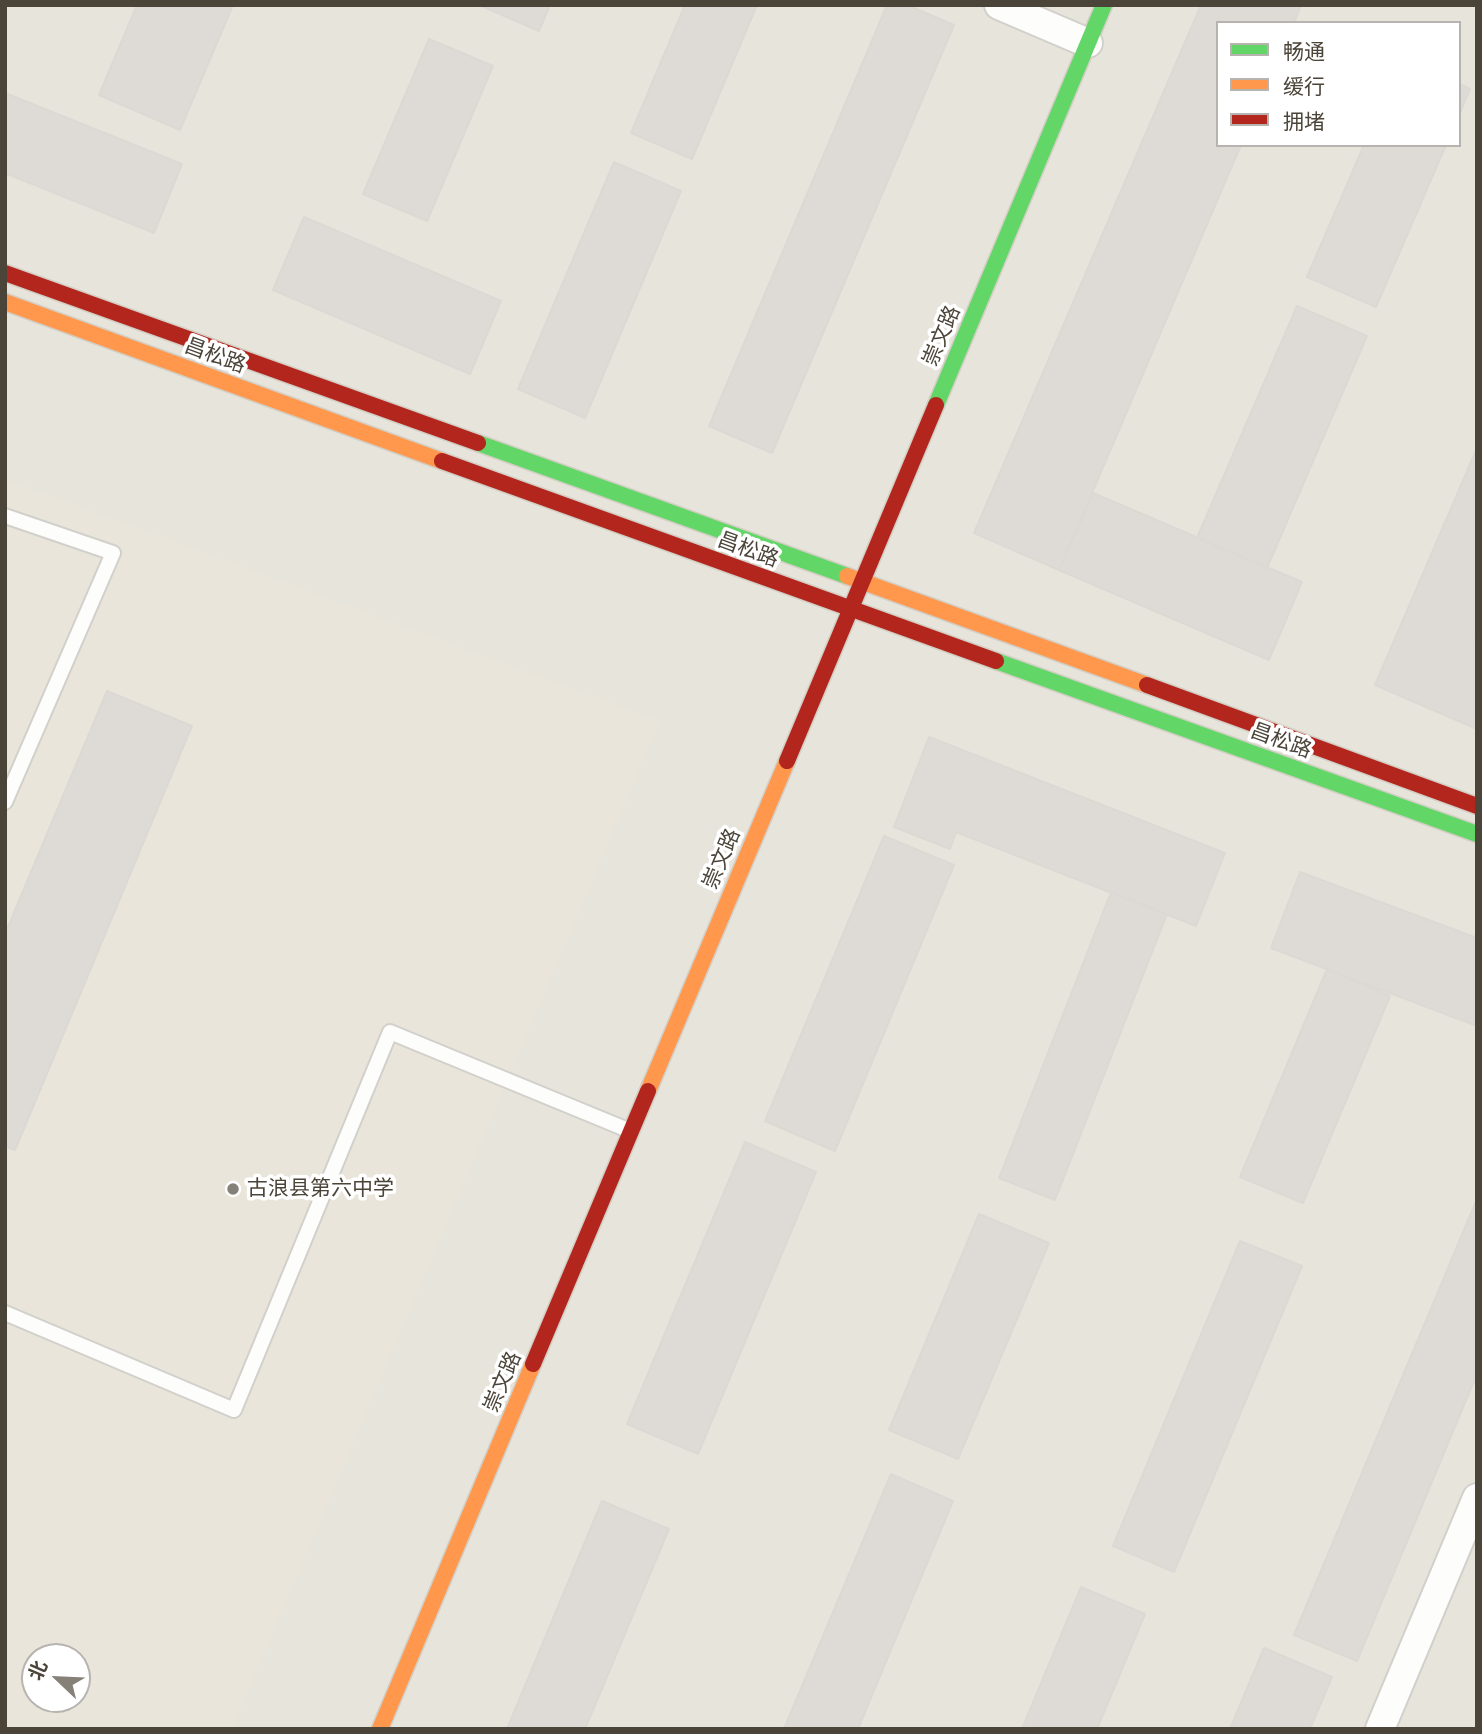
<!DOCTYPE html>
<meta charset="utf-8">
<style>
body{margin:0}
#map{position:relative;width:1482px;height:1734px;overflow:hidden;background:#f4f2ee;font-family:Cabin,"Noto Sans SC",sans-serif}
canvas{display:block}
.frame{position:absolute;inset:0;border:7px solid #4b4439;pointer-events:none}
.legend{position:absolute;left:1216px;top:21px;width:245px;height:126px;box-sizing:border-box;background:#fff;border:2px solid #b7b4b0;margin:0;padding:9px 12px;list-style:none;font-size:21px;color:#4b4439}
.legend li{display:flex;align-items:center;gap:14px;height:35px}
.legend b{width:35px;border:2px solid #b7b4b0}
.north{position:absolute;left:21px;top:1643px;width:70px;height:70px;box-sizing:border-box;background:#fff;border:2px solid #b7b4b0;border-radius:50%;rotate:293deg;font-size:19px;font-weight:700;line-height:28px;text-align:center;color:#4b4439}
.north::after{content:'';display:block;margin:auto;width:24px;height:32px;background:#868178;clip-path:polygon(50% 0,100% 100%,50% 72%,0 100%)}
</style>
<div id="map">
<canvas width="1482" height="1734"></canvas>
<div class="frame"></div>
<ul class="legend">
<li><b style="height:9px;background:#63d668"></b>畅通</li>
<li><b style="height:9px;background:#ff974d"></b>缓行</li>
<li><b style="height:9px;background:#b3261e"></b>拥堵</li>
</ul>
<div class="north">北</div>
</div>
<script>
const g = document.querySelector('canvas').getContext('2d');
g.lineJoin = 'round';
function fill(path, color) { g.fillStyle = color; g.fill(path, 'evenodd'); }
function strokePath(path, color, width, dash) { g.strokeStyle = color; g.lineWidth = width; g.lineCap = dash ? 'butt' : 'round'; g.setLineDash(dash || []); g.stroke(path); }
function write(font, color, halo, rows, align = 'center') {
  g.font = font + ' Cabin,"Noto Sans SC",sans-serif'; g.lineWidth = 7; g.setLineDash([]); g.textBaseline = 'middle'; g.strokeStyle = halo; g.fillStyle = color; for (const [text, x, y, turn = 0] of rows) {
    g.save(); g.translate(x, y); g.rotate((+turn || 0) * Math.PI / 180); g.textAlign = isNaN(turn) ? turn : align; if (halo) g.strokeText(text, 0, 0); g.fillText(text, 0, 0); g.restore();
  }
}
fill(new Path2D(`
 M5 5H1477V1729H5ZM1218 23H1459V145H1218ZM35 1657H77V1699H35Z`), '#e7e4dc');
fill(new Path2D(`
 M5 479 660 721 232 1729H5ZM35 1657H77V1699H35Z`), '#eae5da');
const building = new Path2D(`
 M137 5H233L180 130 99 95Z
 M479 5H550L539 31Z
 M685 5H757L692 159 631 133Z
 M887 5H907L954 25 772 453 709 426Z
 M1201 5H1301L1294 23H1218V145H1241L1059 570 974 533Z
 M429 39 493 66 427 221 363 194Z
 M1459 84 1470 89 1459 115Z
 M5 93 182 164 154 233 5 173Z
 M1364 145H1446L1376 307 1307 277Z
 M614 162 681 191 585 418 518 389Z
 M304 217 501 301 470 374 273 290Z
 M1297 306 1367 336 1267 568 1197 538Z
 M1477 448V632L1473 642 1477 644V729L1375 685Z
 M1093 493 1302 582 1269 660 1059 570Z
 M107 691 192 726 15 1150 5 1146V934Z
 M929 737 1225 853 1196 926 956 832 950 849 894 827Z
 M884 836 954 865 835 1151 765 1121Z
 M1300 872 1477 938V1026L1271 948Z
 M1111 892 1167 914 1055 1200 999 1178Z
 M1327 969 1390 996 1303 1203 1240 1177Z
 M745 1142 816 1172 698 1454 627 1424Z
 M1477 1199V1374L1357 1661 1294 1635Z
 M979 1214 1049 1243 958 1459 889 1430Z
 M1240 1241 1302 1266 1174 1572 1113 1546Z
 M891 1474 953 1501 858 1729H784Z
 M602 1501 669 1529 585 1729H507Z
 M1081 1587 1145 1614 1097 1729H1022Z
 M1264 1648 1332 1677 1310 1729H1230Z`);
fill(building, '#dedbd6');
strokePath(building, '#dcd9d4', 2);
const lane = new Path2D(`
 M5 516 113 553 5 802
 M5 1313 234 1410 390 1032 628 1130`);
const street = new Path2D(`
 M999 5 1088 43
 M1380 1729 1477 1498`);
const fast = new Path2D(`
 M936 405 1104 5
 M478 443 847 576
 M996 661 1477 834`);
const slow = new Path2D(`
 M5 302 442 461
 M847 576 1147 685
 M648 1091 787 761
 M380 1729 533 1364`);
const jam = new Path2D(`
 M5 273 478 443
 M442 461 996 661
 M1147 685 1477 806
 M787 761 936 405
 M533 1364 648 1091`);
strokePath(lane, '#d2d0cb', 18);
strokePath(street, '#d2d0cb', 32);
strokePath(fast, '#d3cfc5', 19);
strokePath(slow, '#d3cfc5', 19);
strokePath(jam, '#d3cfc5', 19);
strokePath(lane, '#fdfdfc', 14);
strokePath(street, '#fdfdfc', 28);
strokePath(fast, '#63d668', 16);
strokePath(slow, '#ff974d', 16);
strokePath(jam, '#b3261e', 16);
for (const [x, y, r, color] of [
 [233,1189,7,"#868178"]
]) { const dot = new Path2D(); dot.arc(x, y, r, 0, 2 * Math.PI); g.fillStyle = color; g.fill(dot); strokePath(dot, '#fff', 2.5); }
write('21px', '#4b4439', '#fff', [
 ["崇文路",942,336,-67],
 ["昌松路",215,356,20],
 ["昌松路",748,550,20],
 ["昌松路",1281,741,20],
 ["崇文路",722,859,-67],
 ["崇文路",503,1382,-67]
]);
write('21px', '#4b4439', '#fff', [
 ["古浪县第六中学",247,1189]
], 'left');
</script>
